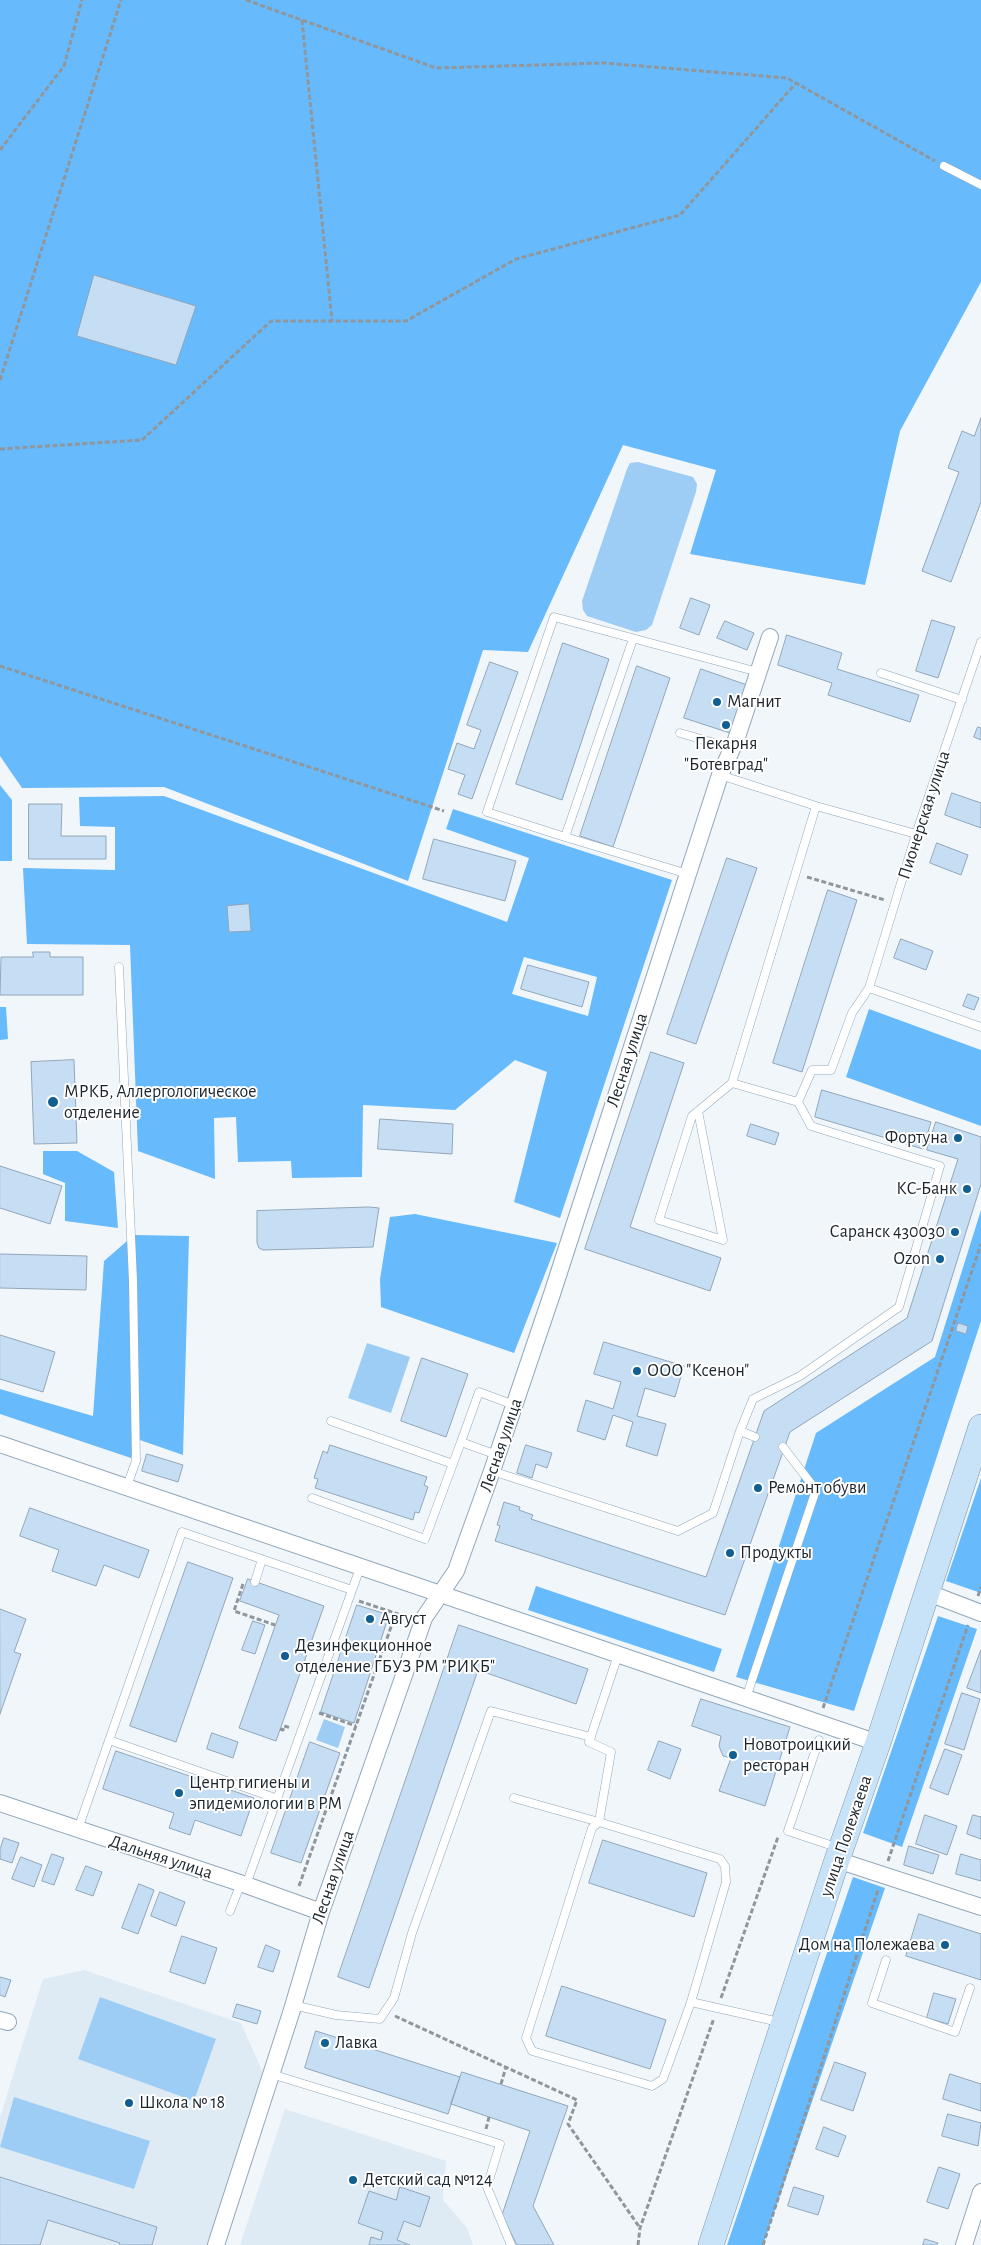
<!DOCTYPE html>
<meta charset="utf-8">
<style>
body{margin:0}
canvas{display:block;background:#f1f6fa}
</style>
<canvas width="981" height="2245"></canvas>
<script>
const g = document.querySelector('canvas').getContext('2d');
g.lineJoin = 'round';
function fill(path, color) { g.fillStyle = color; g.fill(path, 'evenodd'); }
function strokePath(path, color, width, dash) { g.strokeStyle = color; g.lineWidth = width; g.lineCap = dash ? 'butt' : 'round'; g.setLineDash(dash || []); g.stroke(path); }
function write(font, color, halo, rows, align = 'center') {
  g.font = font + ' "Alegreya Sans",sans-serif'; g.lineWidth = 4; g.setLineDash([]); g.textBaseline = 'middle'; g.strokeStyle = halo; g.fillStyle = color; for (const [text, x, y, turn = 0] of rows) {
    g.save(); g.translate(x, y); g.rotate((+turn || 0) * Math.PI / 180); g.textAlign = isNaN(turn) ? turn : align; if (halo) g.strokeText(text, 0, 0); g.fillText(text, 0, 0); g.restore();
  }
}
fill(new Path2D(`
 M84 1970 241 2023 263 2073 239 2155 208 2245H0V2118L20 2052 43 1979Z
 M285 2109 446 2161 443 2200 467 2228 473 2245H240Z`), '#deebf5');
fill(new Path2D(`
 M638 462 693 477 697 484 696 492 652 625 646 630 636 632 587 616 583 610 582 601 627 469 630 463Z
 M367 1343 410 1357 391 1413 348 1398Z
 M324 1719 345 1727 338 1748 316 1740Z
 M100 1997 216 2039 194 2101 78 2059Z
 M14 2097 150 2141 134 2189 0 2147Z`), '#9dcdf5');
fill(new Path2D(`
 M0 0H981V282L900 431 865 585 690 554 716 470 623 445 528 652 483 650 408 881 164 787 22 788 0 756Z
 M0 785 12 800V861H0Z
 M164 796 507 922 529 858 446 829 453 809 672 880 560 1218 514 1202 547 1072 515 1060 455 1110 363 1105 362 1177 292 1178 291 1161 238 1162 236 1117 214 1118 215 1179 138 1151 130 945 27 944 23 868 115 870V827L80 826 79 797ZM524 957 597 977 588 1016 512 994Z
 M0 1007H6L8 1039 0 1040Z
 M869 1009 981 1050V1126L846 1077Z
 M43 1151H77L114 1172 118 1228 65 1221V1183L43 1174Z
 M981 1210V1321L854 1711 736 1677 816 1433 935 1357Z
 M415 1214 557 1243 514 1353 381 1307 380 1279 390 1217Z
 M134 1235 189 1236 183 1455 137 1439 131 1458 0 1414V1389L93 1416 104 1261Z
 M981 1478V1593L946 1581Z
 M536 1586 722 1649 714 1672 528 1610Z
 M938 1616 977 1629 902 1847 863 1833Z
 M853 1877 885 1888 763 2245H727Z`), '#67bafc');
const building = new Path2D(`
 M94 275 196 306 176 365 77 336Z
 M981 418V502L951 582 922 571 959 472 948 468 962 431 974 436Z
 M691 598 710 605 699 635 680 628Z
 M932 620 955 627 938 678 916 671Z
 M725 621 754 633 747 650 717 638Z
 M787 635 842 653 837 669 919 695 910 722 828 695 832 683 778 665Z
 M563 643 609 659 562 800 516 784Z
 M490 662 518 672 472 799 458 794 465 775 448 769 457 743 474 749 481 730 467 725Z
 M637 666 670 678 613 847 580 836Z
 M701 669 750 686 733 734 684 718Z
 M978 727 981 728V740L974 737Z
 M952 793 981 803V828L945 815Z
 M29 804H62L61 836H106V859H29Z
 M434 839 516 861 505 901 423 879Z
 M937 843 968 855 961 875 930 863Z
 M727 858 757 868 696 1044 667 1034Z
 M828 890 857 900 802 1072 773 1063Z
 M249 904 251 931 229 932 227 906Z
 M901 939 933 951 926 970 894 958Z
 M33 952H50V957H83V995H0L1 957H33Z
 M528 965 589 982 582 1007 521 989Z
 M968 994 979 998 974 1010 963 1006Z
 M651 1052 684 1063 630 1227 721 1258 710 1291 585 1249Z
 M74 1060 77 1143 34 1144 31 1062Z
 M822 1090 931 1122 923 1149 815 1117Z
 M380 1119 453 1124 452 1154 378 1149Z
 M936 1122 981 1137V1184L932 1341 790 1432 725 1615 495 1541 500 1526 497 1525 504 1502 520 1507 519 1510 533 1515 531 1519 706 1577 764 1411 907 1318 958 1159 927 1150Z
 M751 1124 779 1133 775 1145 747 1136Z
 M0 1166 62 1186 50 1224 0 1208Z
 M369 1207 379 1208 373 1247 263 1250 259 1248 257 1243V1211Z
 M0 1254 87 1256 86 1290 0 1288Z
 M958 1323 968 1326 966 1334 956 1331Z
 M0 1335 55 1352 43 1392 0 1379Z
 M604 1342 684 1366 675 1397 645 1388 637 1416 666 1424 657 1456 626 1446 633 1422 613 1415 605 1440 577 1431 586 1400 613 1409 621 1382 594 1374Z
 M422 1358 468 1374 446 1437 401 1421Z
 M330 1445 427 1477 424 1485 428 1487 419 1513 415 1512 413 1520 315 1488 318 1479 314 1478 323 1451 327 1453Z
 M526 1445 552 1453 547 1468 536 1464 532 1478 517 1473Z
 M147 1454 183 1465 178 1482 142 1471Z
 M30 1508 149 1550 139 1578 104 1565 96 1586 52 1571 59 1550 20 1536Z
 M188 1562 233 1578 176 1742 130 1726Z
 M248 1579 324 1606 276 1741 239 1728 279 1615 240 1601Z
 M357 1605 389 1615 354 1723 321 1712Z
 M0 1609 26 1619 14 1652 21 1654 0 1714Z
 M253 1621 265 1625 255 1654 242 1650Z
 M459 1625 588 1669 576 1704 478 1670 369 1988 338 1977Z
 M981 1650V1693L967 1688Z
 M962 1693 980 1699 964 1750 945 1744Z
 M701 1699 790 1727 765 1806 719 1791 731 1758 723 1756 719 1746 721 1736 692 1726Z
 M212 1733 238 1742 233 1758 207 1749Z
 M659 1741 681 1749 670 1779 648 1770Z
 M310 1742 340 1753 301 1863 271 1853Z
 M945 1749 962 1755 948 1795 930 1788Z
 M116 1751 254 1798 241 1836 195 1820 190 1835 169 1828 174 1813 103 1789Z
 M925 1815 957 1826 947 1855 916 1844Z
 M973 1815 981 1817V1839L967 1834Z
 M4 1838 19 1843 12 1863 0 1859V1850Z
 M603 1840 707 1873 694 1917 589 1883Z
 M909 1846 939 1855 933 1874 904 1865Z
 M52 1854 64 1858 54 1885 42 1881Z
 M961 1854 981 1860V1881L956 1874Z
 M21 1857 42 1865 34 1887 12 1879Z
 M86 1866 102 1872 93 1896 76 1890Z
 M139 1884 154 1890 138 1934 122 1928Z
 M160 1892 185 1902 176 1926 151 1916Z
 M919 1914 981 1934V1980L906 1956Z
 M182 1936 217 1948 205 1984 170 1972Z
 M266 1945 280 1951 273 1972 258 1967Z
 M0 1977 11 1980 5 1997 0 1995Z
 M562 1986 666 2020 650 2069 546 2036Z
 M934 1993 956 1999 948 2024 927 2018Z
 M237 2004 261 2011 257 2024 233 2017Z
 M316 2031 460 2077 448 2114 305 2068Z
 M835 2062 866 2073 853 2111 821 2100Z
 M462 2072 568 2106 533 2206 554 2245H517L502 2215 530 2131 451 2104Z
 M950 2074 981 2084V2111L943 2099Z
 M948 2114 981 2123 978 2146 942 2136Z
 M824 2127 846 2136 838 2157 816 2149Z
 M939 2167 960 2174 948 2209 927 2202Z
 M0 2177 157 2227 152 2245H119L120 2243 48 2220 40 2245H0Z
 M400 2187 430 2197 420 2227 404 2221 397 2240 410 2245H369L371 2237 381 2240 383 2232 358 2223 369 2191 396 2200Z
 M794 2187 824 2196 818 2215 788 2206Z
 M925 2239 938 2243 937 2245H923Z`);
fill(building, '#c6def3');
strokePath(building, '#90a6ba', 1);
const service = new Path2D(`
 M944 166 981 185
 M633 639 565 837 688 874
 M881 673 962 700
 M680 733 732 748
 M720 775 816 806 732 1083 798 1102
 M816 806 916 834
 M565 837 487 812 554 617 758 672
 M119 967 133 1281 136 1461 127 1486
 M869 988 916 834 981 642
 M698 1111 723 1240 659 1220 692 1116 732 1083
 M331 1421 453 1464
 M740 1431 755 1437
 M461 1442 479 1392 514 1405
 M492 1471 678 1531 713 1513 740 1431 753 1399 800 1376 899 1307 940 1166 811 1126 798 1102 812 1070H831L852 1013 869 988 981 1027
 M312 1498 425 1539 461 1442 497 1455
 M255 1582 262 1559
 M746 1698 816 1490 783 1447
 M109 1740 278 1799
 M819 1740 788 1831 839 1848
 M514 1798 599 1822 611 1752 589 1742 618 1655
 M599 1822 720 1859 725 1866 726 1882 691 2002 663 2079 652 2086 532 2051 526 2038 592 1828Z
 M78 1829 182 1532 352 1590
 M246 1885 360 1568
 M230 1911 241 1883
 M886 1960 872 2003 955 2032 970 1988
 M691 2002 779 2022
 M293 2005 336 2015 380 2019 394 1998 412 1933 491 1711 591 1737
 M271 2074 500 2144 487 2187 511 2245`);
const minor = new Path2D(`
 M0 1444 878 1743
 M926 1592 981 1613
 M0 1803 246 1885 321 1912
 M837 1860 981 1907
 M0 2020 8 2022
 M216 2245 291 2013 321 1912 424 1618 456 1571 492 1471 552 1294 720 775 736 740 770 637
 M964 2245 981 2192`);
const primary = new Path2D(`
 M711 2245 837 1860 878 1743 981 1427`);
strokePath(service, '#91a7bb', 9);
strokePath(minor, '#91a7bb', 18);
strokePath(primary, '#7493ad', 26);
strokePath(new Path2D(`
 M246 0 436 68 604 63 787 78 935 161
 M302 20 332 321
 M0 150 64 66 82 0
 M0 380 121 0
 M0 449 142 440 271 321H406L516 259 680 215 796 83
 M0 666 444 811
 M807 877 885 900
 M243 1584 234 1611 275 1625
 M978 1596 981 1587
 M359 1601 401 1615 408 1614
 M302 1666 309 1669
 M823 1708 981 1244
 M319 1713 356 1726
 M280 1729 283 1730 284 1726 291 1728
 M888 1861 968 1625
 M299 1886 396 1613
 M721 1998 778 1837
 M395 2016 577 2100 568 2124 640 2228
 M501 2084 506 2067
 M486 2129 489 2117
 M638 2245 640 2228 714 2018
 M763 2245 878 1890`), '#8f969c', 3, [5, 2.5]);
strokePath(service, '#fff', 8);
strokePath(minor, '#fff', 16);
strokePath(primary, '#c8e2f7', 25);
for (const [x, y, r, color] of [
 [717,702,5,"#115e91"],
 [726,725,5,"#115e91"],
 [53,1102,6,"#115e91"],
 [958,1138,5,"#115e91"],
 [967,1189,5,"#115e91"],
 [955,1232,5,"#115e91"],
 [940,1259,5,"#115e91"],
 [637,1371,5,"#115e91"],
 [758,1488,5,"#115e91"],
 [730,1553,5,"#115e91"],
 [370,1619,5,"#115e91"],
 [285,1656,5,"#115e91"],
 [733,1755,5,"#115e91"],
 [179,1793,5,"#115e91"],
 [945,1945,5,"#115e91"],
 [325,2043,5,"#115e91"],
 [129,2103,5,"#115e91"],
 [353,2180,5,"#115e91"]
]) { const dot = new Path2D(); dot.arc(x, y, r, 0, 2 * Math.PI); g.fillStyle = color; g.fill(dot); strokePath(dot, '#fff', 2); }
write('18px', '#1c252d', '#fff', [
 ["Магнит",727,702],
 ["Пекарня",726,744,"center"],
 ["\"Ботевград\"",726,765,"center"],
 ["МРКБ, Аллергологическое",64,1092],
 ["отделение",64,1113],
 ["Фортуна",948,1138,"right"],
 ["КС-Банк",957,1189,"right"],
 ["Саранск 430030",945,1232,"right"],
 ["Ozon",930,1259,"right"],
 ["ООО \"Ксенон\"",647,1371],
 ["Ремонт обуви",768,1488],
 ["Продукты",740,1553],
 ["Август",380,1619],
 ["Дезинфекционное",295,1646],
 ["отделение ГБУЗ РМ \"РИКБ\"",295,1667],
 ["Новотроицкий",743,1745],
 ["ресторан",743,1766],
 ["Центр гигиены и",189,1783],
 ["эпидемиологии в РМ",189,1804],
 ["Дом на Полежаева",935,1945,"right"],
 ["Лавка",335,2043],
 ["Школа № 18",139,2103],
 ["Детский сад №124",363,2180]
], 'left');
write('18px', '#1c252d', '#fff', [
 ["Пионерская улица",924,815,-72],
 ["Лесная улица",627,1060,-72],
 ["Лесная улица",501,1445,-71],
 ["улица Полежаева",846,1836,-71],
 ["Дальняя улица",161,1857,18],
 ["Лесная улица",333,1877,-71]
]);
</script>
